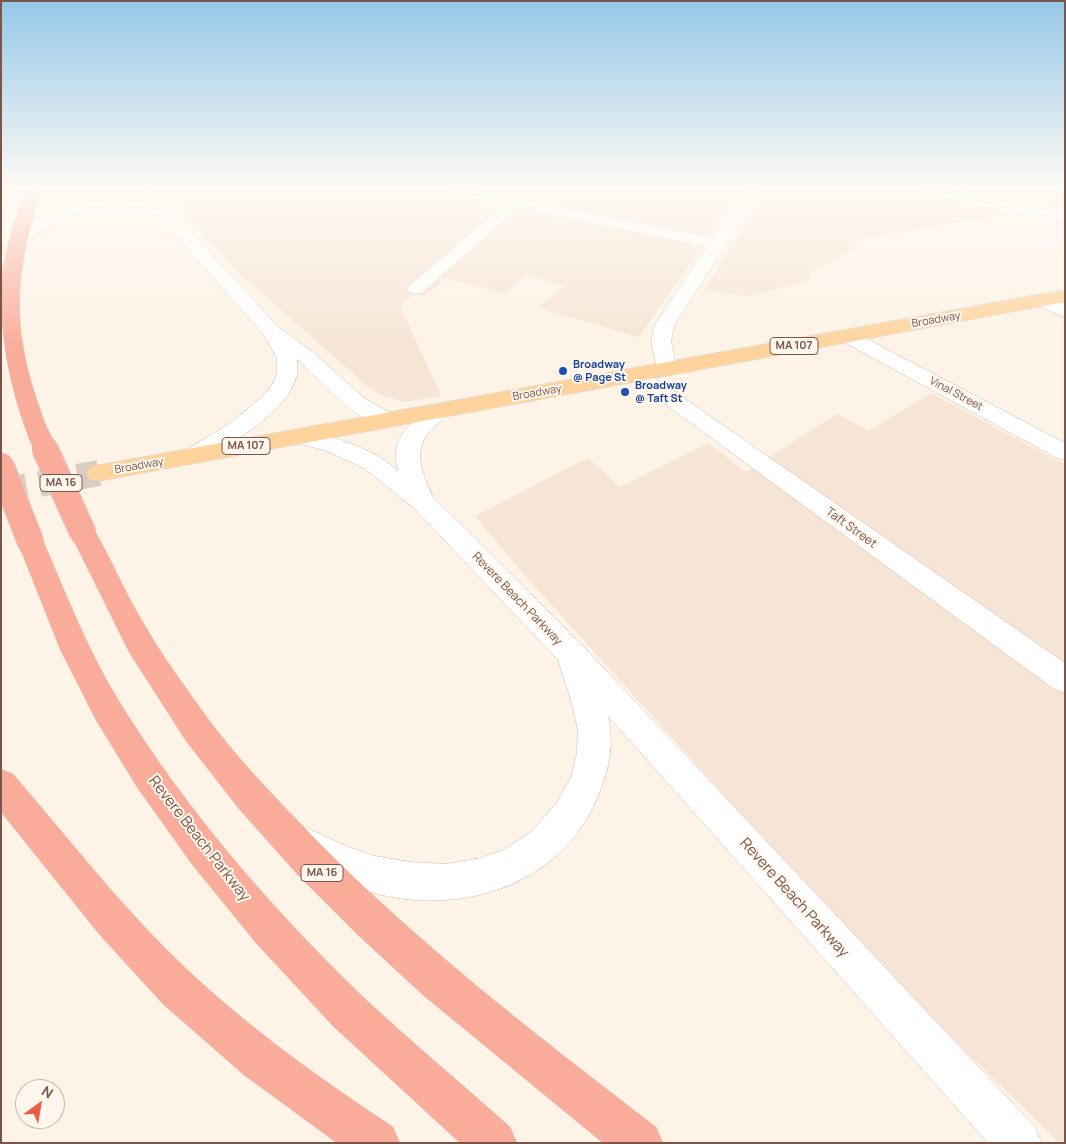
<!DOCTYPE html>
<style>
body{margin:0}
#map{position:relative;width:1066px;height:1144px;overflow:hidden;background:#fdf3e6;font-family:Manrope,sans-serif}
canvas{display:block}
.frame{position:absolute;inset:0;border:2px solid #785649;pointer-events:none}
.north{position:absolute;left:15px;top:1079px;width:50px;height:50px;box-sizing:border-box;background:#fff7ed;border:1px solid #c9b7ab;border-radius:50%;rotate:32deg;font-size:14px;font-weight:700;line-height:20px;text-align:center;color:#785649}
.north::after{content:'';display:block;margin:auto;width:18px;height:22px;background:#ed5e46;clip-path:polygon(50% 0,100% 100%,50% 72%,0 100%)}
</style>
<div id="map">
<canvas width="1066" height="1144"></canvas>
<div class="frame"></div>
<div class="north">N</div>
</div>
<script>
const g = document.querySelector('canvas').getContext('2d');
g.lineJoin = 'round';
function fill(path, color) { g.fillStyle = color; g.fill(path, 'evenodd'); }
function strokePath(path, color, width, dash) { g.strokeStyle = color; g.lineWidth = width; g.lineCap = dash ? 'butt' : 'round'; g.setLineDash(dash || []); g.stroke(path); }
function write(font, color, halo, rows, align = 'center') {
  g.font = font + ' Manrope,sans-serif'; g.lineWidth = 4; g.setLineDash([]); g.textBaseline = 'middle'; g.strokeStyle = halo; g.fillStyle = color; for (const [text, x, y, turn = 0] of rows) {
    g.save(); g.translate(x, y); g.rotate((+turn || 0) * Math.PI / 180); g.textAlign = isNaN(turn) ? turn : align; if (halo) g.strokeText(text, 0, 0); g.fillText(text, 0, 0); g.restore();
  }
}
fill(new Path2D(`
 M161 189H742L639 337 538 308 564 286 526 274 505 294 446 278 424 297 414 294 400 306 441 396 404 402 379 394 366 385 240 274 162 192Z
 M768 189H898L1011 214 849 241 861 246 834 259 808 275 810 278 809 280 748 297 704 290Z
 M957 189H1065V213L1023 203Z
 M931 393 1065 465V1143H1060L894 982 528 579 475 516 588 458 620 487 708 443 746 472 837 414 869 431Z`), '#f6e4d4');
strokePath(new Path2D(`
 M1 491 99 473`), '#dcccbf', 26, [26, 13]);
const street = new Path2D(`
 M139 189H154L169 208 279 328 312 351 364 398 395 416 398 421 395 426C365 433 318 378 297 359 297 364 298 370 297 375 288 412 232 443 200 461L192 464 184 461 180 456 184 451 229 424 261 398 271 387 277 374V359L264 335 158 215C117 206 66 207 34 237 25 245 20 255 13 265H1C1 255 6 249 12 241 42 202 105 195 150 203Z
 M442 189H470L713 238 747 189H762L675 324 671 341 677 369 674 373 667 375 660 373 657 369 651 341 655 324 707 247 518 208 422 293 416 294 410 293 407 289 410 285 503 205 444 192Z
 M1042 294 1065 304V318L1035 304 1033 300 1035 296Z
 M847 330 854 332 1065 443V460L1057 458 840 340 837 336 840 332Z
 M638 369 645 371 1065 663V693L1054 689 631 379 627 375 631 371Z
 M441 404 449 406 452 411C447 418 440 421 434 427 410 449 422 472 433 497L581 644 1035 1127 1042 1143H988L608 716C616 749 606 782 591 811 551 889 455 915 374 893 346 885 320 872 294 859L289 846 294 833 307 828 346 846 375 856 410 862 446 864 481 858 503 850 531 832 556 804 572 775 577 752 578 730 572 704 558 660 414 508 364 468 326 451 292 441 288 436 292 431C311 426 362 447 380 457 386 461 392 466 398 471 397 465 395 458 396 451 399 431 422 409 441 404Z`);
const secondary = new Path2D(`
 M917 189H945L1065 214V224L925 194 920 192Z`);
const primary = new Path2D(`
 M1065 290V302L99 481 90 479 87 473 90 467 99 465Z`);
const highway = new Path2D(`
 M26 189H42C10 286 12 338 49 433L46 438 38 440 30 438 27 433C9 384 0 335 1 282 4 250 16 219 26 189Z
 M83 524 92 526C110 556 123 589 141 619 161 654 185 687 209 720 235 755 266 788 297 820 406 935 531 1031 656 1127L663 1143H603L423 995 359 936 298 875 240 810 186 741 129 652 70 533 74 526Z
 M31 533 40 536 44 543C67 596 88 651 119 701 185 809 271 908 362 996 410 1041 461 1083 510 1127L517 1143H460L333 1026 256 943 191 863 137 787 96 720 60 649 18 543 22 536Z
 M1 769 13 774C64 833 112 895 167 950 235 1018 313 1074 393 1127L400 1143H337L244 1075 163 1004 99 934 1 812Z`);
strokePath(street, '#d2bbae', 1);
strokePath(secondary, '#d5bbab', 1);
strokePath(primary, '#dcd3d0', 1);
strokePath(highway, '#dcd3d0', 1);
fill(street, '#fff');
fill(secondary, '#fff');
fill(primary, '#ffd39c');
fill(highway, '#faac9a');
const highwayBridgeFar1 = new Path2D(`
 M38 433 46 450`);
const highwayBridge = new Path2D(`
 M45 449 83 533
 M1 466 31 543`);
strokePath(highwayBridgeFar1, '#dcd3d0', 22, []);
strokePath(highwayBridge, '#dcd3d0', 28, []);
strokePath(highwayBridgeFar1, '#faac9a', 21);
strokePath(highwayBridge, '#faac9a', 26);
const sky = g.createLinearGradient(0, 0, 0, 349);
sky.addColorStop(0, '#95c8e8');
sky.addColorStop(0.54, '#fefaf4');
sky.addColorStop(1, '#fefaf400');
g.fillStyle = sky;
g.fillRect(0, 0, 1066, 349);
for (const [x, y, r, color] of [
 [563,371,5,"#1a4fb4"],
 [625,392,5,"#1a4fb4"]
]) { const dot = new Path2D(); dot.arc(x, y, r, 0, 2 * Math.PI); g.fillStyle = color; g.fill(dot); strokePath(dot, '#fff7ed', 2); }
write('11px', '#785649', '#fff7ed', [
 ["Broadway",936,320,-10],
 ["Broadway",537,393,-10],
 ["Vinal Street",956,394,28],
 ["Broadway",139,466,-10]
]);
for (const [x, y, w] of [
 [794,346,48],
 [246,446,48],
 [61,483,42],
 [322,873,42]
]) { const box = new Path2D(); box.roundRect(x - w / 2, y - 8.5, w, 17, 4); g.fillStyle = '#fff7ed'; g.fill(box); strokePath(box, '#785649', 1); }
write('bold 11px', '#785649', null, [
 ["MA 107",794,346],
 ["MA 107",246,446],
 ["MA 16",61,483],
 ["MA 16",322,873]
]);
write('bold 11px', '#164399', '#fff7ed', [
 ["Broadway",573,365],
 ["@ Page St",573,378],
 ["Broadway",635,386],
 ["@ Taft St",635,399]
], 'left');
write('12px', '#785649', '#fff7ed', [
 ["Taft Street",851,528,36],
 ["Revere Beach Parkway",517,599,46]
]);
write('15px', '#785649', '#fff7ed', [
 ["Revere Beach Parkway",199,839,52],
 ["Revere Beach Parkway",794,898,48]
]);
</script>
